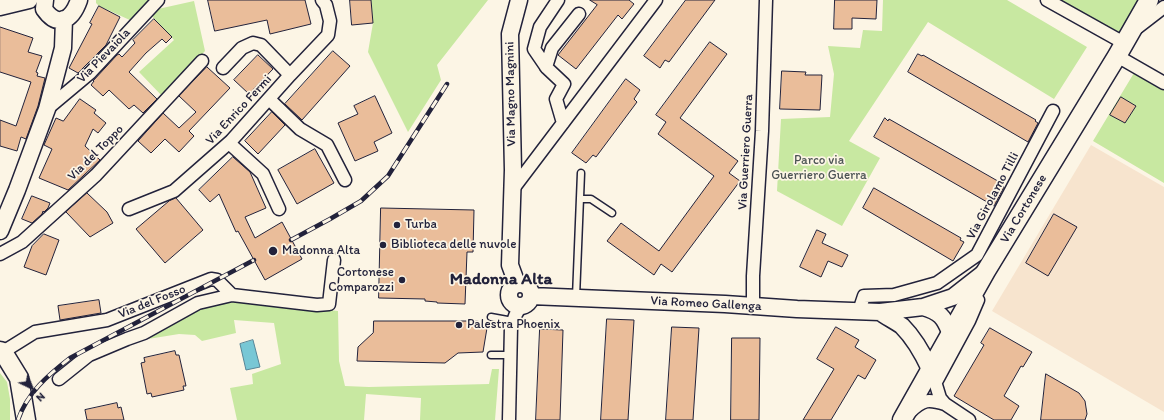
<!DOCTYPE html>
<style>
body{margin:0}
#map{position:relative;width:1164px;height:420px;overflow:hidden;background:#fcf5e5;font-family:Itim,sans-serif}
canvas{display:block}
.north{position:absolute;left:12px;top:368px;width:40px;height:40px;-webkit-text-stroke:3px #fcf5e5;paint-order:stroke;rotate:137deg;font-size:11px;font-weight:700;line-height:16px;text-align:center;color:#22223b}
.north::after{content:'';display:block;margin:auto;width:14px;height:18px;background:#22223b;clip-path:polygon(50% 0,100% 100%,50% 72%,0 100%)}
</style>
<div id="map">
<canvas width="1164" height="420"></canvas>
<div class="north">N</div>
</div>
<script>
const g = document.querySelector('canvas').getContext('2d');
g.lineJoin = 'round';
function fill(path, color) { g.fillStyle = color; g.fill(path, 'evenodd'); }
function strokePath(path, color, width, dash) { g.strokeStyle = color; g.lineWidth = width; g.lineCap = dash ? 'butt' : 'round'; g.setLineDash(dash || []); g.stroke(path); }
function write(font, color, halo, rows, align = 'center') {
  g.font = font + ' Itim,sans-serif'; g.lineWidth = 3.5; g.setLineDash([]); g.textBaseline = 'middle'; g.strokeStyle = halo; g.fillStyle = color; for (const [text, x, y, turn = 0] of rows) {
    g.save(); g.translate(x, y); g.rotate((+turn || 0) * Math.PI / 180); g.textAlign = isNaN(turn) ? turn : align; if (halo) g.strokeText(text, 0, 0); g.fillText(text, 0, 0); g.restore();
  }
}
fill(new Path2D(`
 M1091 145 1164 187V412L992 311Z`), '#f7e4ce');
fill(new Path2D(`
 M96 0H151L132 21 99 6 96 3Z
 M371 0H488L437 65 441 80 408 132 368 52 373 23Z
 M883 0H1007L1087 47 1054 99 928 22 849 141 880 158 842 226 777 191 781 119 830 117 834 74 828 46 860 48 863 30 882 31Z
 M1059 0H1140L1121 35Z
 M194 1 205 51 163 97 139 72 174 40 151 15 158 9Z
 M1134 73 1164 90V183L1093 141Z
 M226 298 338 311 339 361 345 386 369 387 489 384 492 369H499L495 420H420L421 398 366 394 364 420H237L230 388 253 384 252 374 281 364 274 323 234 320 236 333 202 341 195 335 179 334 148 339 192 313Z
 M0 373 7 382 10 399V420H0Z`), '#c8e8a1');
const water = new Path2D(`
 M253 340 260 367 246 370 240 344Z`);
fill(water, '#78c7d5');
strokePath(water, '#568597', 1);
const building = new Path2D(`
 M208 0H305L311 24 270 34 267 20 215 31Z
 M350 0H371L373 23 352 25Z
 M590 0H629L634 4 622 19 618 15 576 69 558 55 597 5Z
 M686 0H715L669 62 665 60 660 68 644 56Z
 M835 0H877L876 19 852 18V29H834Z
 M99 6 120 17 106 45 78 73 69 68 92 24 90 23Z
 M154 19 172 37 166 43 162 39 146 53 129 72 157 99 143 113 134 105 129 109 109 90 103 96 91 85 94 81H93L117 55 119 54 122 57 135 43 133 40Z
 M0 27 33 38 28 52 42 56 36 72 38 73 37 76 45 78 38 106 26 139 21 137 17 151 0 146V120L16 126 31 82 0 72Z
 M710 42 727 54 680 118 738 161 729 173 740 181 672 272 661 264 654 275 607 241 621 223 659 251 714 176 658 134 666 122 656 115Z
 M333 51 350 66 302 120 285 104Z
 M918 54 922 56 923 55 1036 120 1035 121 1038 123 1028 142 908 72Z
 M258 55 273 69 249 94 234 80Z
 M207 67 230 88 189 131 194 136 179 152 165 139 151 153 138 141 163 113 179 128 196 112 179 96Z
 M782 71 806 72 805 75H822L820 110 780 109Z
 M626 79 640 90 634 99 637 102 596 157 593 155 586 163 572 153Z
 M375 96 392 133 374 142 378 151 355 161 338 123 358 114 354 106Z
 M1121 97 1136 106 1125 123 1110 115Z
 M80 99 96 110 94 113 106 123 98 133 93 129 85 146 100 160 68 190 39 178 52 149 44 145 56 118 63 121Z
 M272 112 285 125 258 154 245 141Z
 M885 118 888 121 889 119 1003 184 1002 186 1004 187 994 206 874 137Z
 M315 149 334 183 297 204 278 170Z
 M233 157 250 172 266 208 245 217 255 238 282 222 302 259 265 280 238 231 236 232 219 194 210 202 199 190Z
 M874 188 961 238 960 240 964 242 953 261 863 208Z
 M87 193 107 212 113 223 90 237 66 212Z
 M32 196 50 203 48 208 44 212 43 211 42 214 32 223 22 219Z
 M176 198 203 230 165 263 136 229 169 201Z
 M381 208 474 210 473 252H467L465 304 437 303V302L425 301V299L379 298Z
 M1054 214 1077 227 1048 276 1026 263Z
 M817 230 826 234 822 243 848 255 842 267 828 261 821 277 800 267Z
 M44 234 59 240 46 275 24 267 32 246Z
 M99 300 101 313 60 320 58 306Z
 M607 319 634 320 628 420H601Z
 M374 321H478L487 328 483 352 458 353 445 363 357 361 358 347 373 333Z
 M672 327 699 328 693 420H666Z
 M836 327 859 340 855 347 876 360 865 379 858 375 831 420H803L834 369 817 359Z
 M990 328 1032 352 1023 367 1021 366 1004 396 1019 406 1011 420H994L954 396 984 345 981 343Z
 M540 329 563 330 560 420H536Z
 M732 338H760L759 420H731Z
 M175 351 176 355H179L186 386H183L184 390 152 397 151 393 147 394 141 363 145 362 144 358Z
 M1046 374 1079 393 1085 401 1087 414 1085 420H1041Z
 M117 403 118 408 121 407 124 420H87L85 410Z`);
fill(building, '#eabd9a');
strokePath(building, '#22223b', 1);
const service = new Path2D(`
 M580 199H591L612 213
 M576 297 581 173
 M491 317 513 321
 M491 355H511`);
const minor = new Path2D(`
 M558 0 540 27 534 49 547 68 564 84 556 99 563 123
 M1047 0 1124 43
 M1138 27 1164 7
 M1117 56 1164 83
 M546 67 552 48 579 14
 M223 68 242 48 253 43 261 45 290 75
 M269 99 300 129 327 145 345 180
 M47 109 90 73 158 0
 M229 143 263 174 279 209
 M513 189 656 0
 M129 209 174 191 231 141 290 75 328 35 330 21 326 5 322 0
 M0 254 22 242 96 175 202 61
 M753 306V276L762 131 766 0
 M859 311 864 296 894 295 937 283 977 255 1053 111
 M3 352 35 332 107 320 211 279 217 280 232 295 317 305 329 304 334 260
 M933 375 940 398 945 404 969 420
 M59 379 89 355 127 339 144 333 198 303 232 295
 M936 382 969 321 978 300
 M910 412C923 399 929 399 945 404
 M509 420 511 327 515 316 520 307`);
const tertiary = new Path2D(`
 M45 0 44 9C58 29 72 20 79 0
 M0 7 29 0
 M0 231 17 190 47 109 63 48 64 19
 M509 295a11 11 0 1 1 22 0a11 11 0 1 1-22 0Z
 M517 284 510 265 513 170 510 34 519 0
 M531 296 725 304 797 309 880 312 923 307 953 297 985 272
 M923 307C940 312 944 317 950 332
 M880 312C887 317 895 321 902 326 914 338 923 354 930 369`);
const secondary = new Path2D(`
 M0 351 3 352 19 378 26 420
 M902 420 986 271 1117 56 1149 0`);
strokePath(service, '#22223b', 9);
strokePath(minor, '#22223b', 15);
strokePath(tertiary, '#22223b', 19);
strokePath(secondary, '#22223b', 21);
strokePath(service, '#fcf5e5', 6);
strokePath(minor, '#fcf5e5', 12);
strokePath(tertiary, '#fcf5e5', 16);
strokePath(secondary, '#fcf5e5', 18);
const rail = new Path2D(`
 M291 240 330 219 361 201 388 176 447 84
 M18 420C27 393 48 375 70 358L254 260`);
strokePath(rail, '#22223b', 4.5);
strokePath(rail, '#fcf5e5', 3, [9]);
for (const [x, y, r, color] of [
 [397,225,4,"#22223b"],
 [383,245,4,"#22223b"],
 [273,251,5,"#22223b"],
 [402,280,4,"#22223b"],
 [459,325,4,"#22223b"]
]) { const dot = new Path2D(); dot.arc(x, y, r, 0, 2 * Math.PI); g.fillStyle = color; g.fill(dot); strokePath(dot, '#fcf5e5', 1.5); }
write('13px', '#22223b', '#fcf5e5', [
 ["Via Pievaiola",104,56,-46],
 ["Via Magno Magnini",511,94,-91],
 ["Via Enrico Fermi",239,110,-47],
 ["Via Guerriero Guerra",746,152,-87],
 ["Via del Toppo",96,153,-45],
 ["Via Girolamo Tilli",993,196,-62],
 ["Via Cortonese",1024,209,-59],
 ["Via del Fosso",152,302,-22],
 ["Via Romeo Gallenga",706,304,3]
]);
write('13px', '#4c5454', '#fcf5e5', [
 ["Parco via",819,161],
 ["Guerriero Guerra",819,176]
]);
write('13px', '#22223b', '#fcf5e5', [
 ["Turba",405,225],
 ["Biblioteca delle nuvole",391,245],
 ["Madonna Alta",282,251],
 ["Cortonese",394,273,"right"],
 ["Comparozzi",394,288,"right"],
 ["Palestra Phoenix",467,325]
], 'left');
write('bold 17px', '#22223b', '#fcf5e5', [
 ["Madonna Alta",501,280]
]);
</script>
